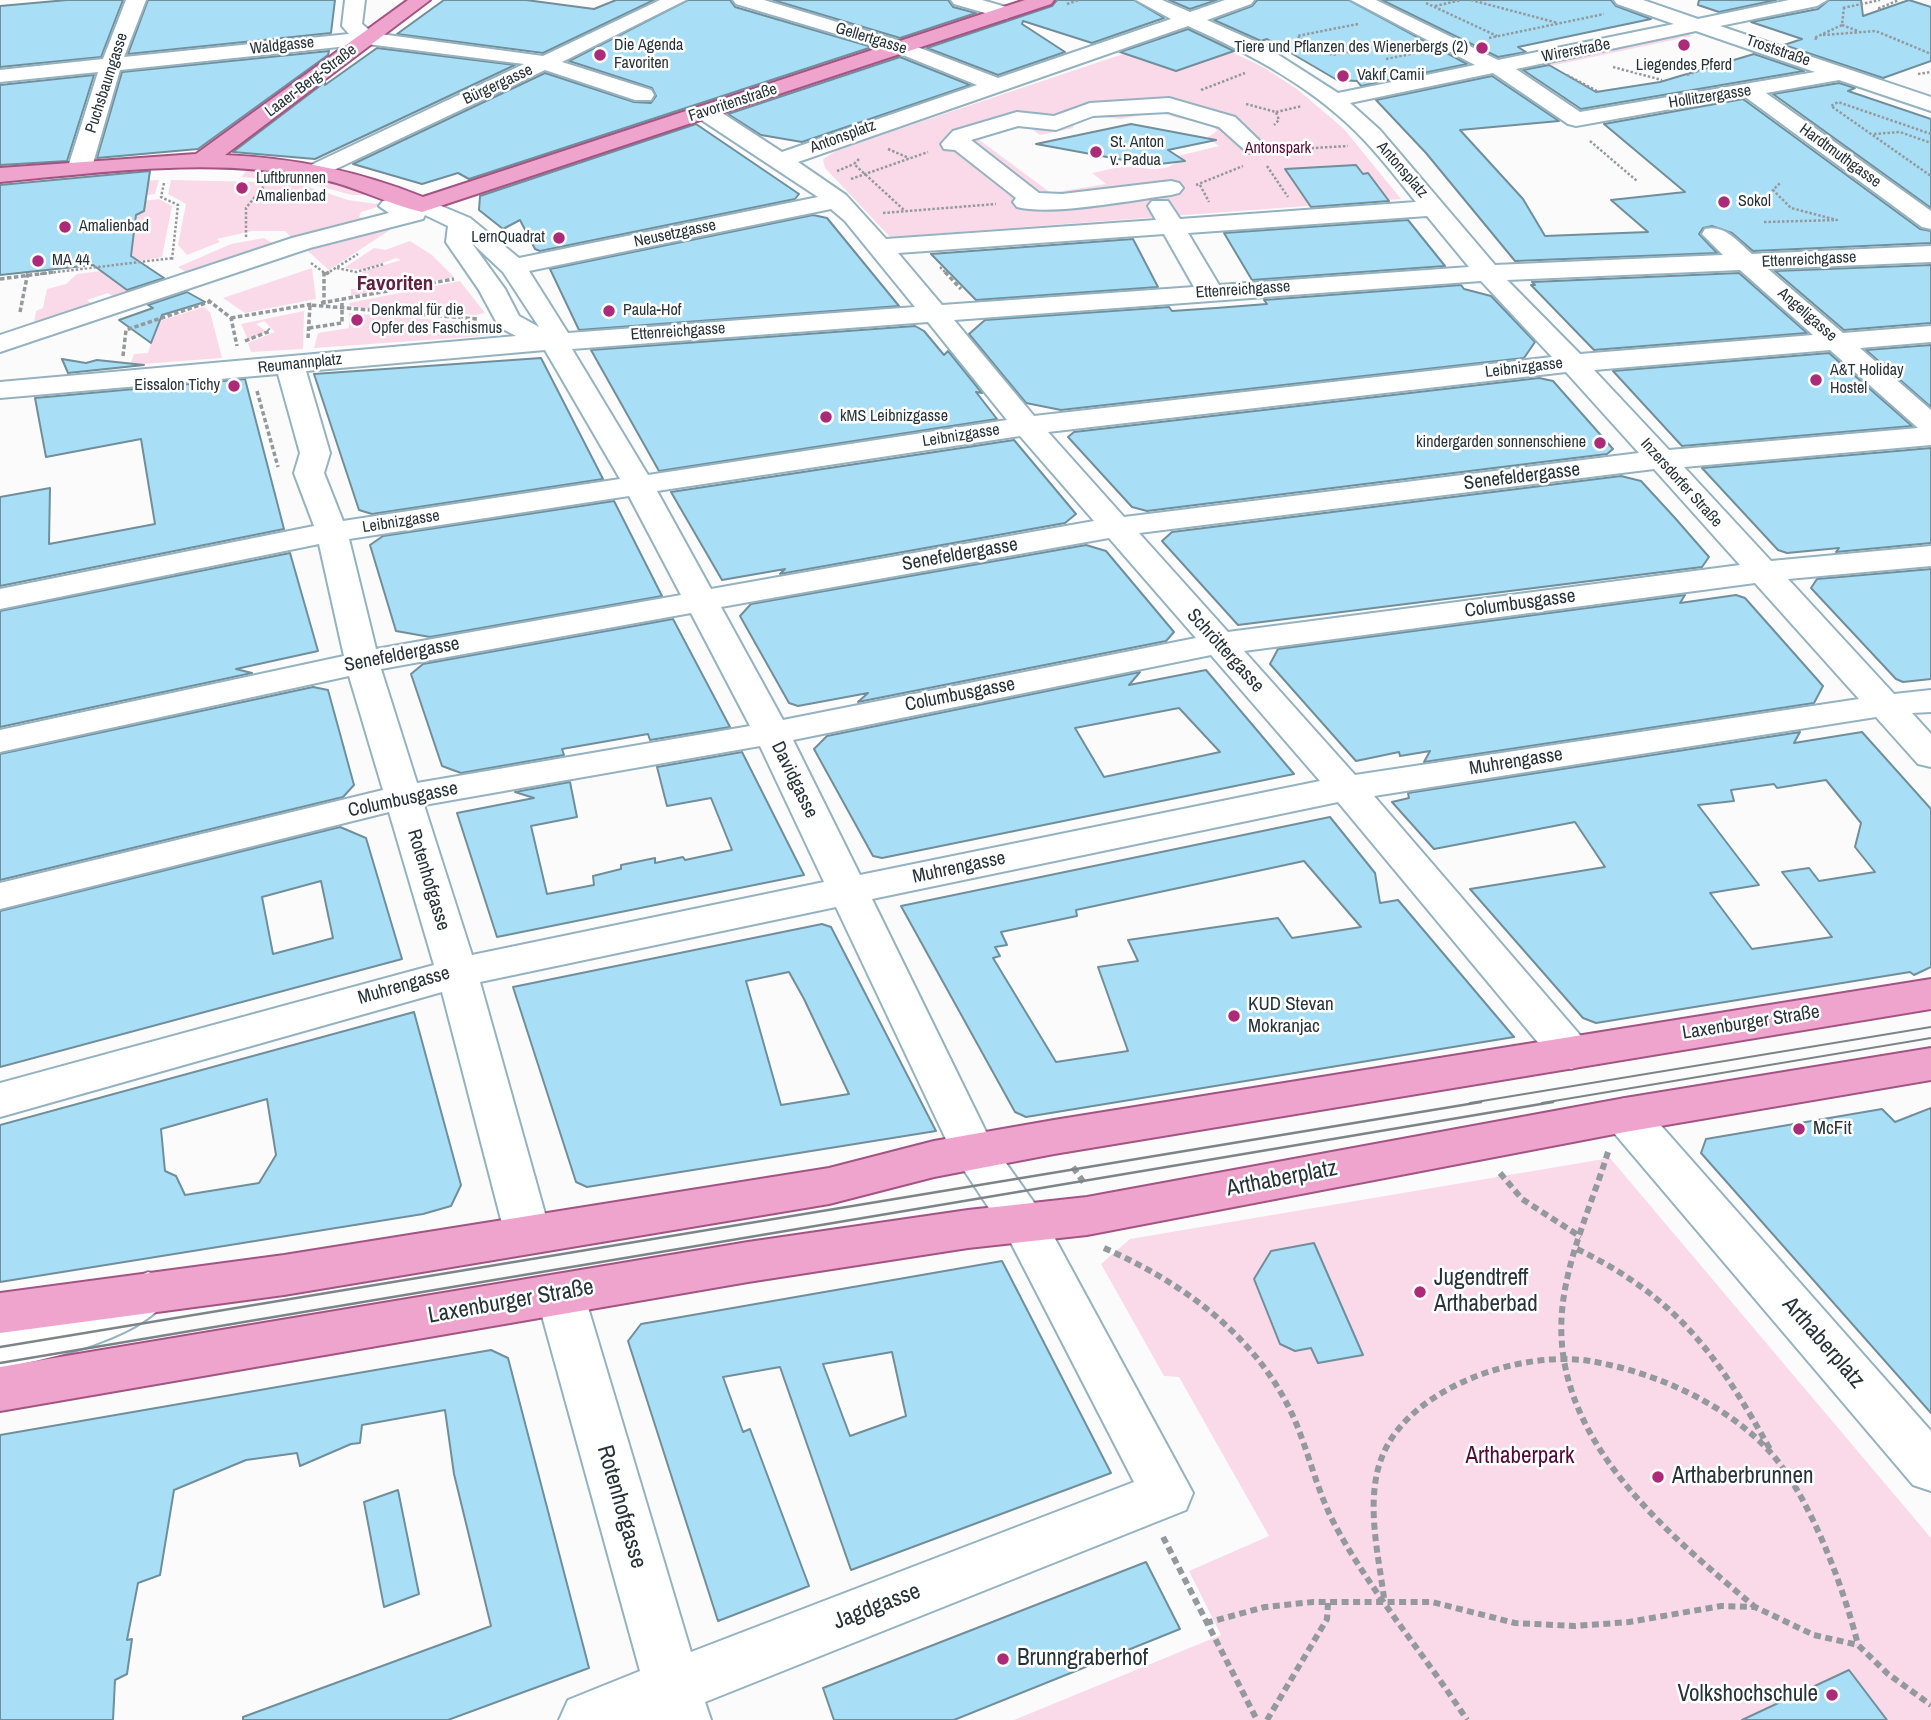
<!DOCTYPE html>
<meta charset="utf-8">
<style>
body{margin:0}
canvas{display:block;background:#fbfbfb}
</style>
<canvas width="1931" height="1720"></canvas>
<script>
const g = document.querySelector('canvas').getContext('2d');
g.lineJoin = 'round';
function fill(path, color) { g.fillStyle = color; g.fill(path, 'evenodd'); }
function strokePath(path, color, width, dash) { g.strokeStyle = color; g.lineWidth = width; g.lineCap = dash ? 'butt' : 'round'; g.setLineDash(dash || []); g.stroke(path); }
function write(font, color, halo, rows, align = 'center') {
  g.font = font + ' "Archivo Narrow",sans-serif'; g.lineWidth = 5; g.setLineDash([]); g.textBaseline = 'middle'; g.strokeStyle = halo; g.fillStyle = color; for (const [text, x, y, turn = 0] of rows) {
    g.save(); g.translate(x, y); g.rotate((+turn || 0) * Math.PI / 180); g.textAlign = isNaN(turn) ? turn : align; if (halo) g.strokeText(text, 0, 0); g.fillText(text, 0, 0); g.restore();
  }
}
fill(new Path2D(`
 M1189 32 1263 67 1297 89 1344 129 1401 199 890 237 825 168 823 159 839 149ZM1162 111C1178 122 1197 118 1215 128L1217 131 1207 138 1219 146 1178 156 1176 163C1159 174 1143 166 1126 167 1115 167 1103 171 1092 173L1106 184 1051 193 978 139 983 134 1026 125 1040 135 1073 128 1075 123 1090 116 1121 119Z
 M1689 34 1692 36 1531 70 1526 68Z
 M248 169 321 178 377 195H352L303 182 241 177Z
 M159 180 155 194 140 196 143 201 159 199 172 206 162 257 121 264 0 275 139 181Z
 M171 180 259 182 268 186 300 184 348 200 384 205 361 212 359 217 372 220 297 243 285 231H252L217 239 220 242 187 255 178 245 186 204 168 194Z
 M388 228 390 230 329 270 302 246Z
 M264 238 280 248 197 279 178 267 231 244Z
 M410 241 432 255 454 277 351 296V289L368 288 369 277 361 272 401 260 396 258 364 270 344 268 374 248 385 250Z
 M149 265 147 289 115 298 108 293 87 300 93 305 34 322 36 311 43 308 47 289 66 284 77 274Z
 M312 268 316 299 245 313 223 298Z
 M460 281 485 313 475 315 387 308 385 311 350 306 349 303Z
 M203 307 210 312 222 358 130 365 134 354 148 353 157 322Z
 M304 311 303 349 251 352 248 343 275 332 264 321 256 324 267 332 248 340 241 324Z
 M349 313 489 324 497 335 314 348 318 333 349 328Z
 M1610 1158 1931 1538V1720H1014L1221 1635 1189 1571 1269 1536 1179 1377 1164 1376 1101 1264 1130 1239Z`), '#fadae9');
const building = new Path2D(`
 M67 0H123L101 57 0 67V6Z
 M148 0H335L331 33 128 54Z
 M444 0H526L594 9 616 0H654L543 53 397 34Z
 M688 0H730L735 7 872 47 469 179 458 173 422 184 353 164 545 73 634 102 651 103 656 96 652 88 569 61Z
 M773 0H948L953 7 976 13 900 38Z
 M1057 0H1134L1164 18 1092 43 1023 21 1022 24 1065 52 998 75 927 48 1052 6Z
 M1169 0H1217L1190 9Z
 M1257 0H1349L1467 64 1361 86 1357 81 1337 80 1267 39 1261 41 1214 20 1252 6Z
 M1382 0H1611L1616 6 1651 19 1518 47 1526 52 1498 57Z
 M1699 0H1776L1719 12 1698 5Z
 M1829 0H1861L1863 16 1909 0 1931 7V61L1883 78 1784 45 1802 39 1751 22 1818 9Z
 M1188 29 1234 51 1176 71 1120 52Z
 M377 48 515 65 315 159 233 152 325 82V85Z
 M329 51 328 55 198 149 97 158 122 72Z
 M1754 54 1804 71 1581 109 1523 70 1549 65 1596 92 1660 82Z
 M900 57 970 85 802 142 761 135 728 114Z
 M94 75 67 161 0 165V85Z
 M1492 76 1559 121 1460 130 1523 199 1545 236 1648 232 1611 200 1685 192 1604 124 1743 99 1920 229 1931 231V243L1753 251 1732 233 1712 226 1703 228 1699 234 1717 253 1515 261 1426 153 1376 100Z
 M1839 83 1855 88 1848 91 1931 119V208L1773 94Z
 M696 124 799 194 795 199 540 251 535 249 520 220 503 229 479 210 480 196Z
 M1131 124 1216 140 1168 150 1185 161 1151 165 1036 144Z
 M1356 165 1363 174 1368 173 1389 201 1311 207 1285 169Z
 M150 171 144 211 136 215 131 256 164 278 127 290 93 265 0 275V185Z
 M813 215 827 218 899 306 579 330 550 269Z
 M1408 220 1445 266 1252 280 1224 233Z
 M1133 239 1158 287 976 300 931 254Z
 M1931 265V323L1844 330 1775 271Z
 M1739 273 1807 333 1594 350 1531 285H1535L1532 282Z
 M1461 285 1464 289 1491 296 1535 342 1524 358 1061 410 1026 403 969 334 985 320 1169 307 1172 311 1216 308 1267 304 1264 300Z
 M187 292 205 302 162 315 151 343 119 320 153 308 148 305Z
 M915 326 924 331 944 355 948 351 982 393 976 392 997 419 659 471 591 350Z
 M1931 345V407L1866 350Z
 M1829 353 1912 426 1682 446 1613 371Z
 M541 358 603 479 372 514 359 510 314 374Z
 M62 359 86 363 97 360 144 365 68 373Z
 M1539 378 1553 381 1613 449 1607 454 1147 511 1132 507 1068 437 1074 432Z
 M245 379 284 529 0 586V497L50 488 49 544 155 524 141 439 46 457 35 398Z
 M1014 440 1076 514 1065 523 780 574 785 569 722 580 671 492Z
 M1931 448V543L1836 552 1839 548 1787 553 1778 550 1702 468Z
 M1621 476 1641 481 1675 518 1709 557 1702 567 1238 625 1162 541 1172 532Z
 M614 501 662 596 430 637 396 631 370 545 383 536Z
 M1086 545 1106 551 1174 632 1166 641 858 702 868 693 798 706 789 703 740 616 751 604Z
 M290 553 318 651 236 669 252 673 0 727V611Z
 M1931 569V679L1903 682 1896 679 1811 588 1817 579Z
 M1685 595 1680 603 1736 595 1745 598 1823 686 1814 703 1424 762 1430 751 1400 756 1399 752 1356 761 1270 664 1278 649Z
 M673 619 730 727 650 740 648 734 562 749 564 755 461 773 442 766 411 674 423 664Z
 M1206 670 1294 774 882 858 873 856 814 749 827 736 1140 672 1129 685ZM1179 708 1220 752 1104 777 1075 728Z
 M313 687 328 690 354 785 343 797 0 880V754Z
 M1800 732 1794 743 1862 732 1931 809V967L1914 975 1910 972 1596 1023 1583 1018 1470 889 1605 867 1575 822 1434 849 1392 802 1409 798 1408 793ZM1826 780 1861 823 1855 847 1875 872 1819 881 1809 868 1782 872 1832 937 1752 949 1710 893 1759 885 1698 805 1734 801 1731 790 1774 784 1777 788Z
 M742 752 804 875 497 937 457 813 534 798 515 792 570 782 577 817 531 826 547 894 594 885 593 876 621 869V865L655 858V863L683 857 685 860 732 850 711 798 667 806 657 767Z
 M1330 817 1375 873 1380 903 1398 900 1514 1037 1026 1117 1015 1112 901 906ZM1304 861 1361 927 1292 938 1278 918 1128 940 1138 961 1098 967 1128 1051 1056 1062 993 958 1000 956 995 947 1007 945 1001 932 1077 916 1076 910Z
 M340 827 366 838 402 959 0 1067V911ZM321 881 333 938 273 954 262 897Z
 M822 924 831 927 936 1131 587 1187 576 1182 513 987ZM789 972 804 999 849 1094 781 1105 746 981Z
 M414 1012 461 1185 451 1206 423 1214 0 1282V1125ZM267 1099 276 1155 259 1183 185 1195 176 1176 165 1171 161 1129Z
 M1931 1108V1413L1701 1153 1706 1139 1882 1109 1895 1122Z
 M1314 1243 1363 1355 1318 1363 1311 1348 1295 1351 1280 1344 1254 1279 1271 1251Z
 M1002 1261 1111 1473 851 1570 780 1367 723 1377 743 1432 750 1429 809 1586 718 1621 628 1341 641 1324ZM892 1352 906 1416 850 1436 823 1364Z
 M491 1350 508 1358 589 1668 448 1720H243V1717L491 1626 454 1474 445 1410 362 1425 360 1443 351 1444 300 1466 297 1453 246 1460 174 1490 160 1575 138 1583 127 1640 132 1639 127 1674 115 1680 113 1720H0V1435Z
 M398 1490 419 1594 384 1607 364 1502Z
 M1146 1562 1180 1629 954 1720H834L823 1688Z
 M1849 1670 1887 1720H1742Z`);
fill(building, '#a8dff7');
strokePath(building, '#718e9b', 2);
const minor = new Path2D(`
 M126 0H146L124 57 349 34 342 26 345 0H365L362 24 373 33 543 56 660 0H686L562 62 651 90 654 95 651 100H635L545 70 319 177 311 175 307 170 311 165 524 64 367 44 120 70 92 167 88 172H72L68 167 98 72 0 82V70L103 59Z
 M733 0H764L907 43 998 78 1171 19 1136 0H1162L1190 12 1225 0H1254L1251 4 1207 20 1263 45 1338 93 1475 65 1351 0H1376L1498 60 1674 24 1617 4 1614 0H1643L1698 19 1789 0H1827L1817 6 1720 26 1931 97V111L1839 80 1766 93 1931 211V229L1922 227 1744 96 1576 126 1568 124 1493 73 1350 103 1380 130 1495 265 1723 255 1702 234 1705 229C1725 224 1738 242 1752 254L1931 246V262L1768 269 1843 333 1931 326V342L1860 348 1931 410V445L1684 467 1771 561 1931 546V566L1788 579 1894 694 1931 690V712L1912 713 1931 734V767L1918 764 1876 717 1374 796 1586 1042 1592 1053 1586 1064 1571 1069 1556 1064 1338 802 872 899 991 1142 1040 1211 1193 1493 1186 1510 705 1702 711 1720H559L568 1700 640 1671 536 1294 543 1280 560 1274 577 1280 584 1294 691 1652 1134 1482 1008 1237 952 1152 836 907 480 982 551 1235 545 1248 528 1254 511 1248 505 1235 442 992 0 1117V1083L434 965 389 812 0 909V883L383 790 349 676 0 752V730L344 656 319 544 0 609V589L314 526 294 473 300 453 278 374 0 398V382L516 336 499 327 479 290 446 242 448 226 425 215 423 219 310 248 0 352V335L292 238 389 213 379 206 383 201 391 199 410 205 422 198 470 218 519 258 818 197 697 117 694 112 697 107H713L782 152 977 85 893 51 736 4ZM1188 26C1252 55 1315 88 1364 140 1382 159 1399 181 1416 202L1180 219 1168 201H1152L1148 206 1156 220 886 239 846 195 798 162ZM1696 31 1815 72 1580 112 1516 69ZM831 209 845 221 915 307 568 333 529 271ZM1427 216 1469 267 1219 285 1188 233ZM1164 234 1194 287 942 305 898 253ZM471 242 503 272 539 327 519 316 505 289ZM1740 270 1813 335 1580 354 1507 280ZM1481 281 1552 357 1034 416 954 320ZM928 322 1007 420 648 475 572 349ZM545 350 620 479 343 521 324 473 330 453 306 371ZM1830 350 1918 428 1669 450 1594 370ZM1566 372 1639 453 1124 517 1048 432ZM1020 436 1094 521 711 589 657 491ZM1654 469 1740 565 1228 632 1139 533ZM629 496 681 595 376 649 349 539ZM1109 538 1196 638 783 720 721 607ZM1755 583 1859 699 1355 775 1244 651ZM691 613 750 726 417 783 381 669ZM1211 655 1320 781 860 875 793 740ZM760 746 824 882 472 955 424 805Z
 M951 0H982L1013 9 1016 13 1006 19 954 4Z
 M1169 98 1235 117 1267 148 1264 153H1248L1219 127 1168 112 1093 116 1056 130 1018 126 971 140 1039 193 1062 194 1171 181 1179 183 1183 188 1179 193 1171 195C1132 200 1051 216 1017 207L1013 202 1016 198 955 150 944 149 941 144 953 131 1017 112 1054 116 1090 103Z
 M1625 1098 1641 1103 1931 1431V1491L1913 1485 1609 1127 1603 1115 1609 1103Z
 M148 1272 165 1278 172 1292C150 1337 47 1360 0 1368V1326L66 1311Z`);
const major = new Path2D(`
 M408 0H430L225 155C295 158 358 171 423 197L1025 0H1054L1051 4 422 212C387 204 356 186 320 179 216 156 105 172 0 182V168L196 154Z
 M1931 979V1009L1054 1154 934 1177 829 1204 284 1295 0 1333V1293L284 1255 829 1168 934 1141 1054 1120Z
 M1931 1048V1080L1625 1132 1087 1235 968 1248 748 1282 0 1411V1367L748 1242 968 1210 1087 1197 1625 1098Z`);
strokePath(minor, '#94b2bf', 4);
strokePath(major, '#a25583', 4);
strokePath(new Path2D(`
 M1471 0 1558 23
 M1426 3 1497 36
 M1067 4 1079 0
 M1435 6 1461 0
 M1843 8 1880 0
 M1880 10 1877 9 1899 0
 M1358 24 1297 36 1332 55 1394 43
 M1842 25 1858 31
 M1823 35 1876 31 1931 54
 M1489 38 1604 14
 M1817 39 1814 38 1842 25 1844 7
 M1386 59 1416 53
 M1613 67 1662 80
 M1918 74 1931 72
 M1567 75 1597 91
 M1687 75 1731 59
 M1201 90 1245 73
 M1246 104 1276 112 1279 120 1274 125
 M1276 112 1302 106
 M1874 134 1900 132 1931 143
 M1931 134 1838 102 1831 106 1931 176
 M1590 141 1637 181
 M888 149 909 158
 M1280 150 1348 146
 M859 159 854 164 904 210
 M1267 166 1288 197
 M837 171 854 164
 M851 179 928 152
 M164 183 161 197 178 205 172 260
 M1196 185 1243 166
 M1200 185 1209 202
 M883 213 996 204
 M1764 222 1837 220 1791 208 1773 190 1781 182
 M246 237V208L264 186
 M311 263 326 274
 M940 267 947 274
 M337 268 356 272 384 264
 M40 274 173 258
 M326 274 358 254`), '#93999c', 2.5, [2.5, 2]);
strokePath(new Path2D(`
 M324 272V306
 M945 272 961 289
 M326 274 329 272
 M0 279 54 272
 M208 300 231 318 237 346
 M321 303 454 279
 M20 312 28 272
 M231 318 313 304
 M309 328 342 323V300
 M308 338 310 305 477 319
 M245 341 270 331 268 329
 M123 356 126 330 209 302
 M257 391 278 467`), '#93999c', 3.5, [4.5, 2.5]);
strokePath(new Path2D(`
 M1608 1152C1592 1204 1567 1256 1562 1311 1551 1439 1667 1533 1755 1607
 M1073 1167 1084 1183
 M1500 1173 1522 1199 1581 1237
 M1104 1248C1184 1283 1261 1339 1296 1423 1310 1457 1318 1494 1336 1527 1373 1595 1425 1655 1467 1720
 M1577 1249C1678 1298 1718 1356 1771 1451
 M1163 1537 1257 1720
 M1384 1598C1378 1552 1364 1496 1384 1452 1414 1386 1522 1350 1590 1361 1655 1372 1727 1404 1771 1453 1810 1497 1844 1588 1858 1645
 M1206 1623 1265 1607 1313 1602H1432L1515 1623 1575 1626 1629 1622 1721 1606 1755 1607 1814 1635 1858 1645 1888 1674 1931 1705
 M1267 1720 1327 1619 1328 1603`), '#93999c', 6, [7, 4.5]);
fill(minor, '#fff');
fill(major, '#efa4cd');
strokePath(new Path2D(`
 M1470 1103 1931 1027
 M1542 1103 1931 1038`), '#7d8487', 2);
strokePath(new Path2D(`
 M0 1347 1481 1102
 M0 1363 1553 1102`), '#7d8487', 2.5);
for (const [x, y, r, color] of [
 [1684,45,7,"#ac2b78"],
 [1482,48,7,"#ac2b78"],
 [600,55,7,"#ac2b78"],
 [1343,76,7,"#ac2b78"],
 [1096,152,7,"#ac2b78"],
 [242,188,7,"#ac2b78"],
 [1724,202,7,"#ac2b78"],
 [65,227,7,"#ac2b78"],
 [559,238,7,"#ac2b78"],
 [38,261,7,"#ac2b78"],
 [609,311,7,"#ac2b78"],
 [357,320,7,"#ac2b78"],
 [1816,380,7,"#ac2b78"],
 [234,386,7,"#ac2b78"],
 [826,417,7,"#ac2b78"],
 [1600,443,7,"#ac2b78"],
 [1234,1016,7,"#ac2b78"],
 [1799,1129,7,"#ac2b78"],
 [1420,1292,7,"#ac2b78"],
 [1658,1477,7,"#ac2b78"],
 [1003,1659,7,"#ac2b78"],
 [1832,1695,7,"#ac2b78"]
]) { const dot = new Path2D(); dot.arc(x, y, r, 0, 2 * Math.PI); g.fillStyle = color; g.fill(dot); strokePath(dot, '#fff', 2.5); }
write('16px', '#273338', '#fff', [
 ["Gellertgasse",871,39,17],
 ["Waldgasse",282,46,-6],
 ["Wirerstraße",1576,51,-11],
 ["Troststraße",1778,51,19],
 ["Laaer-Berg-Straße",311,81,-37],
 ["Puchsbaumgasse",107,83,-72],
 ["Bürgergasse",498,85,-25],
 ["Hollitzergasse",1710,97,-9],
 ["Favoritenstraße",733,103,-18],
 ["Antonsplatz",843,137,-20],
 ["Hardtmuthgasse",1840,156,36],
 ["Antonsplatz",1402,170,49],
 ["Neusetzgasse",675,234,-12],
 ["Ettenreichgasse",1809,260,-3],
 ["Ettenreichgasse",1243,290,-4],
 ["Angeligasse",1807,315,41],
 ["Ettenreichgasse",678,332,-4],
 ["Reumannplatz",300,364,-6],
 ["Leibnizgasse",1524,368,-7],
 ["Leibnizgasse",961,436,-9],
 ["Inzersdorfer Straße",1681,483,48],
 ["Leibnizgasse",401,522,-9]
]);
write('16px', '#273338', '#fff', [
 ["Die Agenda",614,46],
 ["Favoriten",614,64],
 ["Tiere und Pflanzen des Wienerbergs (2)",1468,48,"right"],
 ["Liegendes Pferd",1684,66,"center"],
 ["Vakıf Camii",1357,76],
 ["St. Anton",1110,143],
 ["v. Padua",1110,161],
 ["Luftbrunnen",256,179],
 ["Amalienbad",256,197],
 ["Sokol",1738,202],
 ["Amalienbad",79,227],
 ["LernQuadrat",545,238,"right"],
 ["MA 44",52,261],
 ["Denkmal für die",371,311],
 ["Opfer des Faschismus",371,329],
 ["Paula-Hof",623,311],
 ["A&T Holiday",1830,371],
 ["Hostel",1830,389],
 ["Eissalon Tichy",220,386,"right"],
 ["kMS Leibnizgasse",840,417],
 ["kindergarden sonnenschiene",1586,443,"right"]
], 'left');
write('16px', '#530c37', '#fff', [
 ["Antonspark",1278,149]
]);
write('19px', '#273338', '#fff', [
 ["Senefeldergasse",1522,477,-7],
 ["Senefeldergasse",960,555,-10],
 ["Columbusgasse",1520,604,-8],
 ["Schröttergasse",1225,651,48],
 ["Senefeldergasse",402,655,-11],
 ["Columbusgasse",960,695,-11],
 ["Muhrengasse",1516,762,-9],
 ["Davidgasse",794,780,64],
 ["Columbusgasse",403,800,-12],
 ["Muhrengasse",959,868,-12],
 ["Rotenhofgasse",428,880,73],
 ["Muhrengasse",404,986,-16],
 ["Laxenburger Straße",1751,1023,-9]
]);
write('19px', '#273338', '#fff', [
 ["KUD Stevan",1248,1005],
 ["Mokranjac",1248,1027],
 ["McFit",1813,1129]
], 'left');
write('bold 21px', '#602144', '#fff', [
 ["Favoriten",395,284]
]);
write('23px', '#273338', '#fff', [
 ["Arthaberplatz",1282,1179,-11],
 ["Laxenburger Straße",511,1302,-10],
 ["Arthaberplatz",1823,1343,49],
 ["Rotenhofgasse",621,1507,74],
 ["Jagdgasse",877,1607,-21]
]);
write('23px', '#273338', '#fff', [
 ["Jugendtreff",1434,1279],
 ["Arthaberbad",1434,1305],
 ["Arthaberbrunnen",1672,1477],
 ["Brunngraberhof",1017,1659],
 ["Volkshochschule",1818,1695,"right"]
], 'left');
write('23px', '#530c37', '#fff', [
 ["Arthaberpark",1520,1457]
]);
</script>
